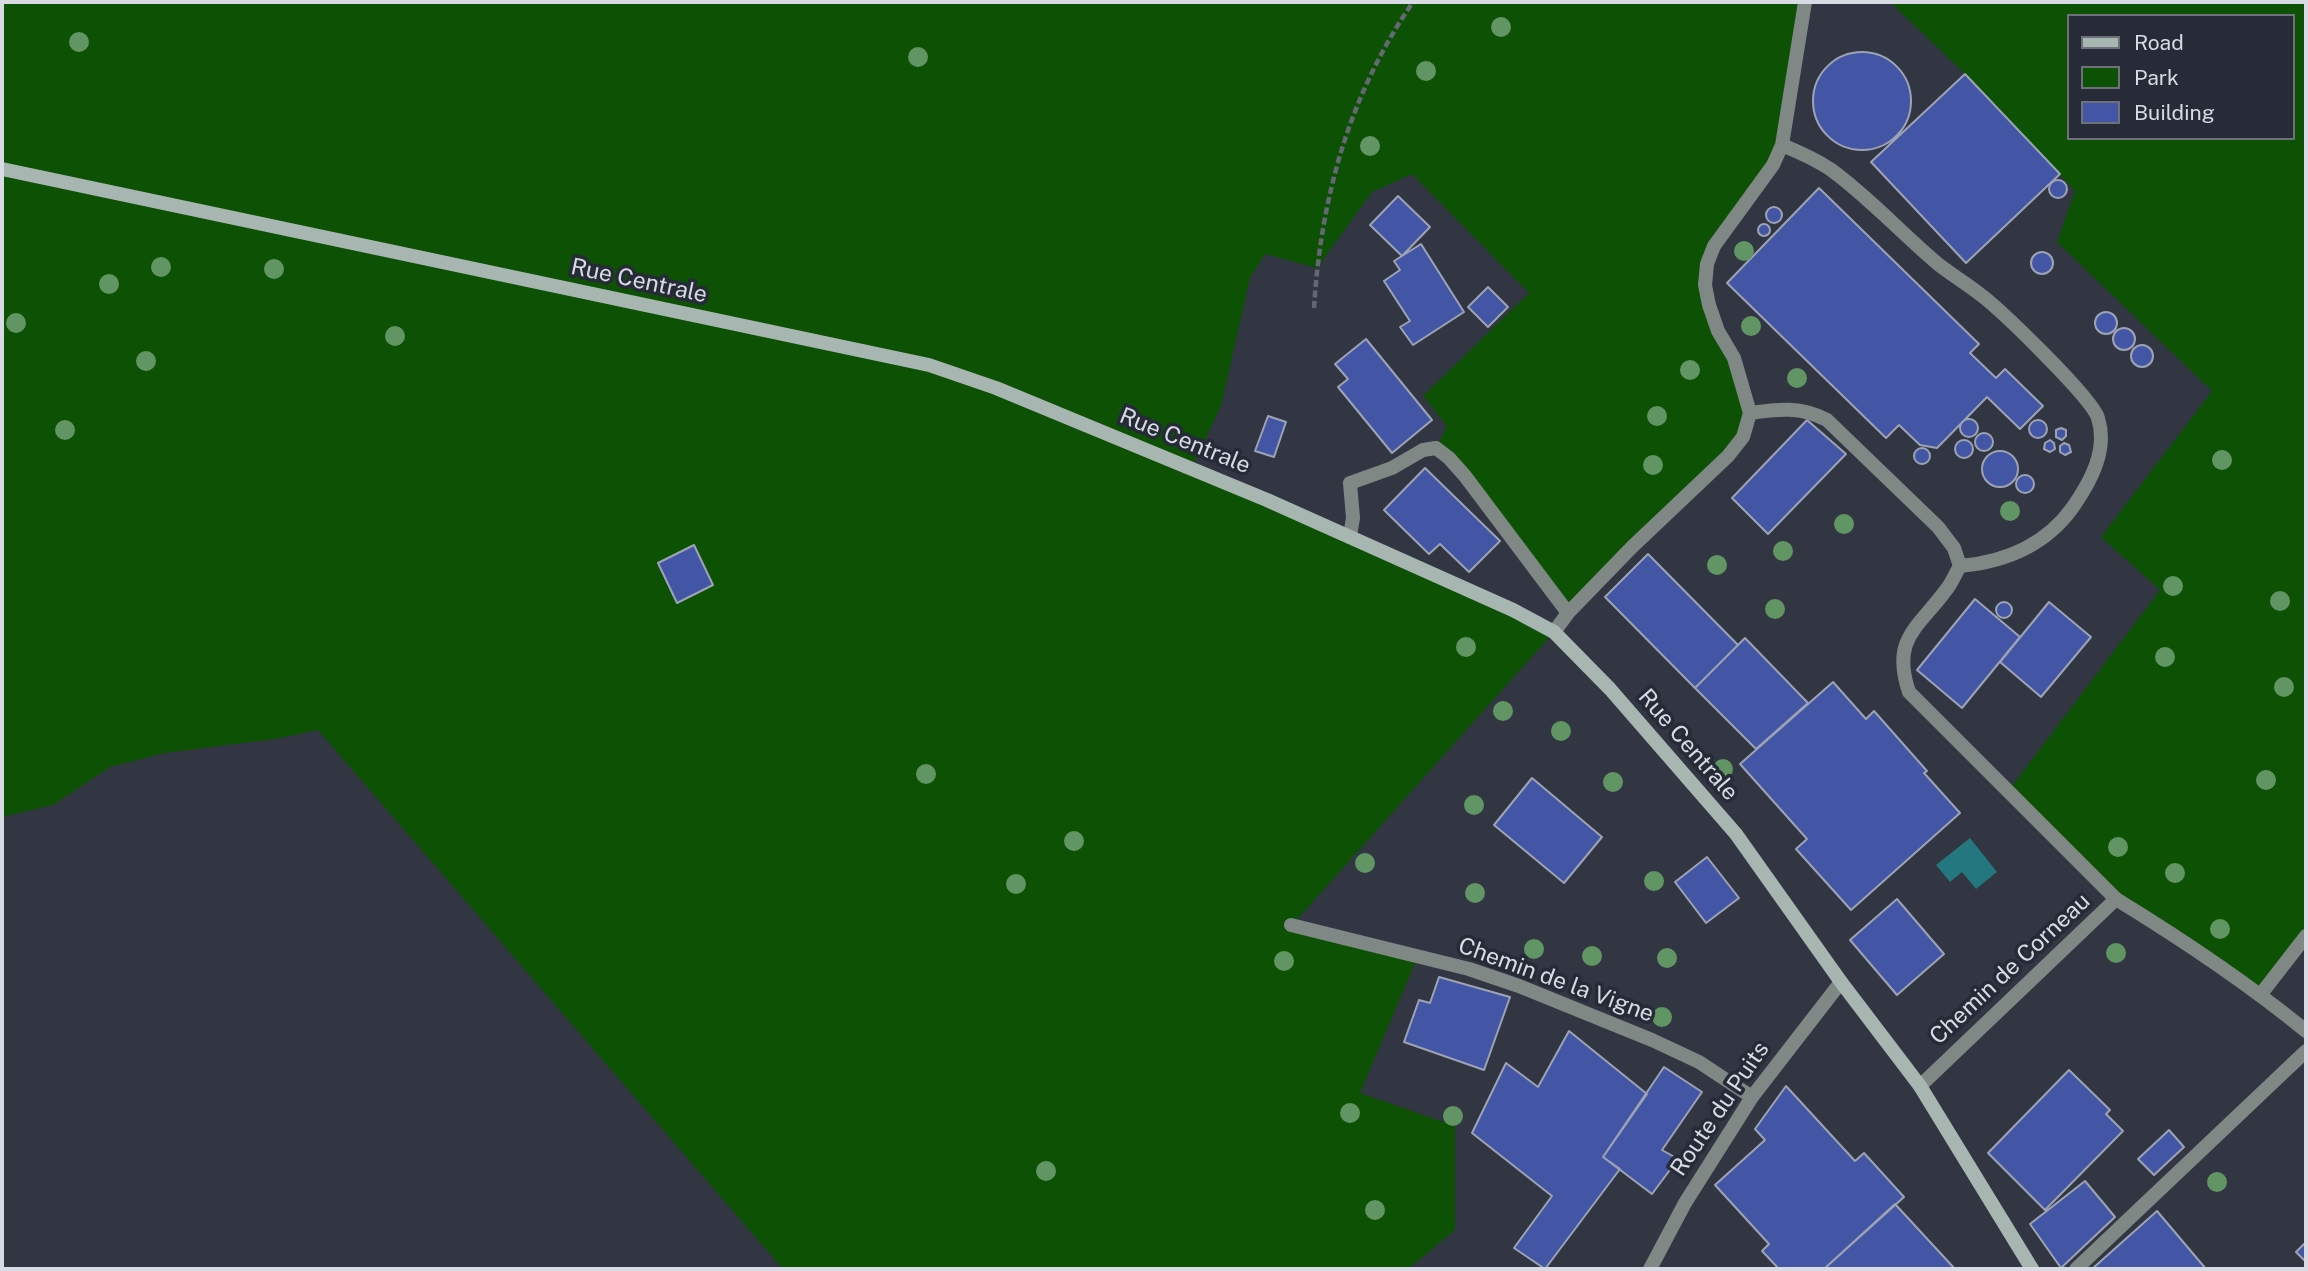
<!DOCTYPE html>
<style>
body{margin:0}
#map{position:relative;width:2308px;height:1271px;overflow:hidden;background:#313642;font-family:"Public Sans",sans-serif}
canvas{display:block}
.frame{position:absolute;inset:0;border:4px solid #d8dbe3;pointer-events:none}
.legend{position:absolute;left:2067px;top:14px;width:228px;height:126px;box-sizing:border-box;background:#272b38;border:2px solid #6e717c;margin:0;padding:9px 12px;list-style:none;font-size:21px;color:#d8dbe3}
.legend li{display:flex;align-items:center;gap:14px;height:35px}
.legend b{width:35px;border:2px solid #6e717c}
</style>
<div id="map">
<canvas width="2308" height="1271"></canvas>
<div class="frame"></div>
<ul class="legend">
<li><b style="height:9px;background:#a8b6b2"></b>Road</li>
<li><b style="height:19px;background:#0d5104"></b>Park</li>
<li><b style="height:19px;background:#4356a6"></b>Building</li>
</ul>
</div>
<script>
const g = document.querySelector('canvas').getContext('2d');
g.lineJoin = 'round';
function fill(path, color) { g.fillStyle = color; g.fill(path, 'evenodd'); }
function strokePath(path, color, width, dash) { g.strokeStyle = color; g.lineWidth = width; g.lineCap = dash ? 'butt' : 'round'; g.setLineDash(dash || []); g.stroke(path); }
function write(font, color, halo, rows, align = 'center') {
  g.font = font + ' "Public Sans",sans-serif'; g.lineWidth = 7; g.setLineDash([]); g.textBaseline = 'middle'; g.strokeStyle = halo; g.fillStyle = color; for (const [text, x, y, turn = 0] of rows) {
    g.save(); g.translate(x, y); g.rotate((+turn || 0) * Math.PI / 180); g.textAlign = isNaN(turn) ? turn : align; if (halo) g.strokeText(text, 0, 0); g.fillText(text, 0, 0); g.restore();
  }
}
fill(new Path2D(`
 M2 2H1805L1782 145 1714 246 1705 285 1743 386V437L1568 613 1436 448 1447 426 1423 396 1529 293 1412 174 1372 192 1317 268 1265 254 1250 278 1221 406 1192 467 1554 632 1292 925 1418 956 1360 1093 1455 1126V1230L1408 1269H783L318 730 275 739 165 753 110 767 53 805 2 817Z
 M1890 2H2306V936L2261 994 2116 899 2009 790 2160 590 2101 537 2212 391 2057 242 2075 191 1965 74ZM2068 16H2292V138H2068Z`), '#0d5104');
fill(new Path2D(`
 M1970 838 1997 872 1976 889 1962 872 1950 882 1936 865Z`), '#24777e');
const building = new Path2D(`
 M1813 101a49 49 0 1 1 98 0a49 49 0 1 1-98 0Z
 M1965 74 2060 174 1966 263 1871 162Z
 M2049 189a9 9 0 1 1 18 0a9 9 0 1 1-18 0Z
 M1819 188 1979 344 1970 353 1996 378 2005 369 2043 406 2020 429 1987 397 1937 448 1920 445 1899 425 1886 438 1727 283Z
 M1398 196 1430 227 1402 256 1370 225Z
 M1766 215a8 8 0 1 1 16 0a8 8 0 1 1-16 0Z
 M1758 230a6 6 0 1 1 12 0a6 6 0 1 1-12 0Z
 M1421 244 1464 312 1413 345 1400 327 1410 321 1384 281 1400 270 1394 261Z
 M2031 263a11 11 0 1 1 22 0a11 11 0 1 1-22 0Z
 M1488 287 1508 307 1488 327 1468 307Z
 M2095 323a11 11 0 1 1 22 0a11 11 0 1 1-22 0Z
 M2113 339a11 11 0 1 1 22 0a11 11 0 1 1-22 0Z
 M1366 339 1432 420 1392 453 1338 387 1348 379 1335 364Z
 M2131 356a11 11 0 1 1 22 0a11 11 0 1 1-22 0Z
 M1268 416 1286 422 1274 457 1255 451Z
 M1960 428a9 9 0 1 1 18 0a9 9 0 1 1-18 0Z
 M2029 429a9 9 0 1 1 18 0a9 9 0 1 1-18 0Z
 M1807 420 1846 454 1768 534 1732 498Z
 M2061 428 2066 430V436L2062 440 2056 437V430Z
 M1975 442a9 9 0 1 1 18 0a9 9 0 1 1-18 0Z
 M2050 440 2054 443 2055 449 2050 452 2044 449 2045 443Z
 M1955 449a9 9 0 1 1 18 0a9 9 0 1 1-18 0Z
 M2064 443 2069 445 2071 452 2065 455 2060 452V446Z
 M1914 456a8 8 0 1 1 16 0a8 8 0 1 1-16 0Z
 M1982 469a18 18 0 1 1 36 0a18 18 0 1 1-36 0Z
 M1425 468 1500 541 1469 572 1440 544 1429 554 1384 510Z
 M2016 484a9 9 0 1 1 18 0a9 9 0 1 1-18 0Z
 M694 545 713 585 677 603 658 563Z
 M1648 554 1738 645 1695 688 1605 597Z
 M1975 599 2020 637 1962 708 1917 670Z
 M2049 602 2091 637 2041 697 2000 662Z
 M1996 610a8 8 0 1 1 16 0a8 8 0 1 1-16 0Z
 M1745 638 1808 703 1756 749 1695 688Z
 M1833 682 1866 719 1874 711 1927 771 1924 773 1960 813 1851 910 1796 849 1807 839 1740 764Z
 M1532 778 1602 837 1564 883 1494 825Z
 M1707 857 1739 898 1706 923 1675 882Z
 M1897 899 1944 954 1897 995 1850 940Z
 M1439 977 1510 997 1484 1070 1404 1042 1419 1000 1430 1003Z
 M1569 1031 1647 1094 1603 1157 1620 1169 1545 1269 1514 1248 1552 1196 1472 1133 1506 1063 1538 1087Z
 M1664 1067 1702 1092 1662 1150 1678 1159 1652 1194 1603 1157Z
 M2069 1070 2110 1110 2106 1114 2123 1131 2045 1210 1988 1153Z
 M1786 1086 1855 1161 1864 1153 1904 1197 1824 1269H1779L1762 1251 1769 1244 1715 1185 1765 1140 1755 1129Z
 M2169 1130 2184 1147 2154 1175 2138 1159Z
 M2085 1181 2115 1217 2061 1268 2030 1224Z
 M1895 1204 1955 1269H1824Z
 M2157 1211 2206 1269H2092Z
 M2306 1242V1262L2296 1252Z`);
fill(building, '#4356a6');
strokePath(building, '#9da3b2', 2);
strokePath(new Path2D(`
 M1314 308C1321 197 1349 95 1413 2`), '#646873', 4.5, [7, 3.5]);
strokePath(new Path2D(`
 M1750 413 1734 358 1718 331 1709 305 1705 285 1707 264 1714 246 1773 165 1782 145 1805 2
 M1350 536 1353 518 1350 483 1392 468 1423 450 1436 448 1449 458 1465 476 1568 613 1554 632
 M1960 566C1955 574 1952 583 1946 590 1918 628 1891 639 1909 692L2116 899
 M1568 613 1632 547 1728 456 1743 437 1750 413C1778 409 1801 406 1827 420L1938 527 1954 548 1960 566C2005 562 2046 545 2073 507 2091 481 2108 450 2098 418 2092 398 2002 311 1981 295 1967 284 1952 275 1938 264 1901 233 1869 197 1830 169 1815 159 1799 152 1782 145
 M1291 925 1469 969 1519 986 1652 1040 1699 1062 1752 1097
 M2261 994 2306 936
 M2076 1269 2306 1051`), '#7f8885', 14);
strokePath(new Path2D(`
 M1920 1086 2116 899C2183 940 2246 982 2306 1031
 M1650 1269 1685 1203 1752 1097 1841 982`), '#7f8885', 14);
strokePath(new Path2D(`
 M2 169 929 365 996 388 1267 500 1513 610 1554 632 1610 689 1736 834 1841 982 1920 1086 2032 1269`), '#a8b6b2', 14);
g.fillStyle = '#619563';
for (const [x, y] of [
 [1501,27],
 [79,42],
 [918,57],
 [1426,71],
 [1370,146],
 [1744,251],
 [161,267],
 [274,269],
 [109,284],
 [16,323],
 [1751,326],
 [395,336],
 [146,361],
 [1690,370],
 [1797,378],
 [1657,416],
 [65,430],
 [2222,460],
 [1653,465],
 [2010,511],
 [1844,524],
 [1783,551],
 [1717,565],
 [2173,586],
 [2280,601],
 [1775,609],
 [1466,647],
 [2165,657],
 [2284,687],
 [1503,711],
 [1561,731],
 [1723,769],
 [926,774],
 [2266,780],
 [1613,782],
 [1474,805],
 [1074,841],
 [2118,847],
 [1365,863],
 [2175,873],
 [1654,881],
 [1016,884],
 [1475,893],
 [2220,929],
 [1534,949],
 [2116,953],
 [1592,956],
 [1667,958],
 [1284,961],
 [1662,1017],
 [1350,1113],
 [1453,1116],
 [1046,1171],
 [2217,1182],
 [1375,1210]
]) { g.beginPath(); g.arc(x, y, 10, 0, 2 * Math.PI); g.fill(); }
write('23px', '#d8dbe3', '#272b38', [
 ["Rue Centrale",639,281,12],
 ["Rue Centrale",1185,441,22],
 ["Rue Centrale",1688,745,49],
 ["Chemin de Corneau",2010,969,-43],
 ["Chemin de la Vigne",1556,980,20],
 ["Route du Puits",1720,1109,-56]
]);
</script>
